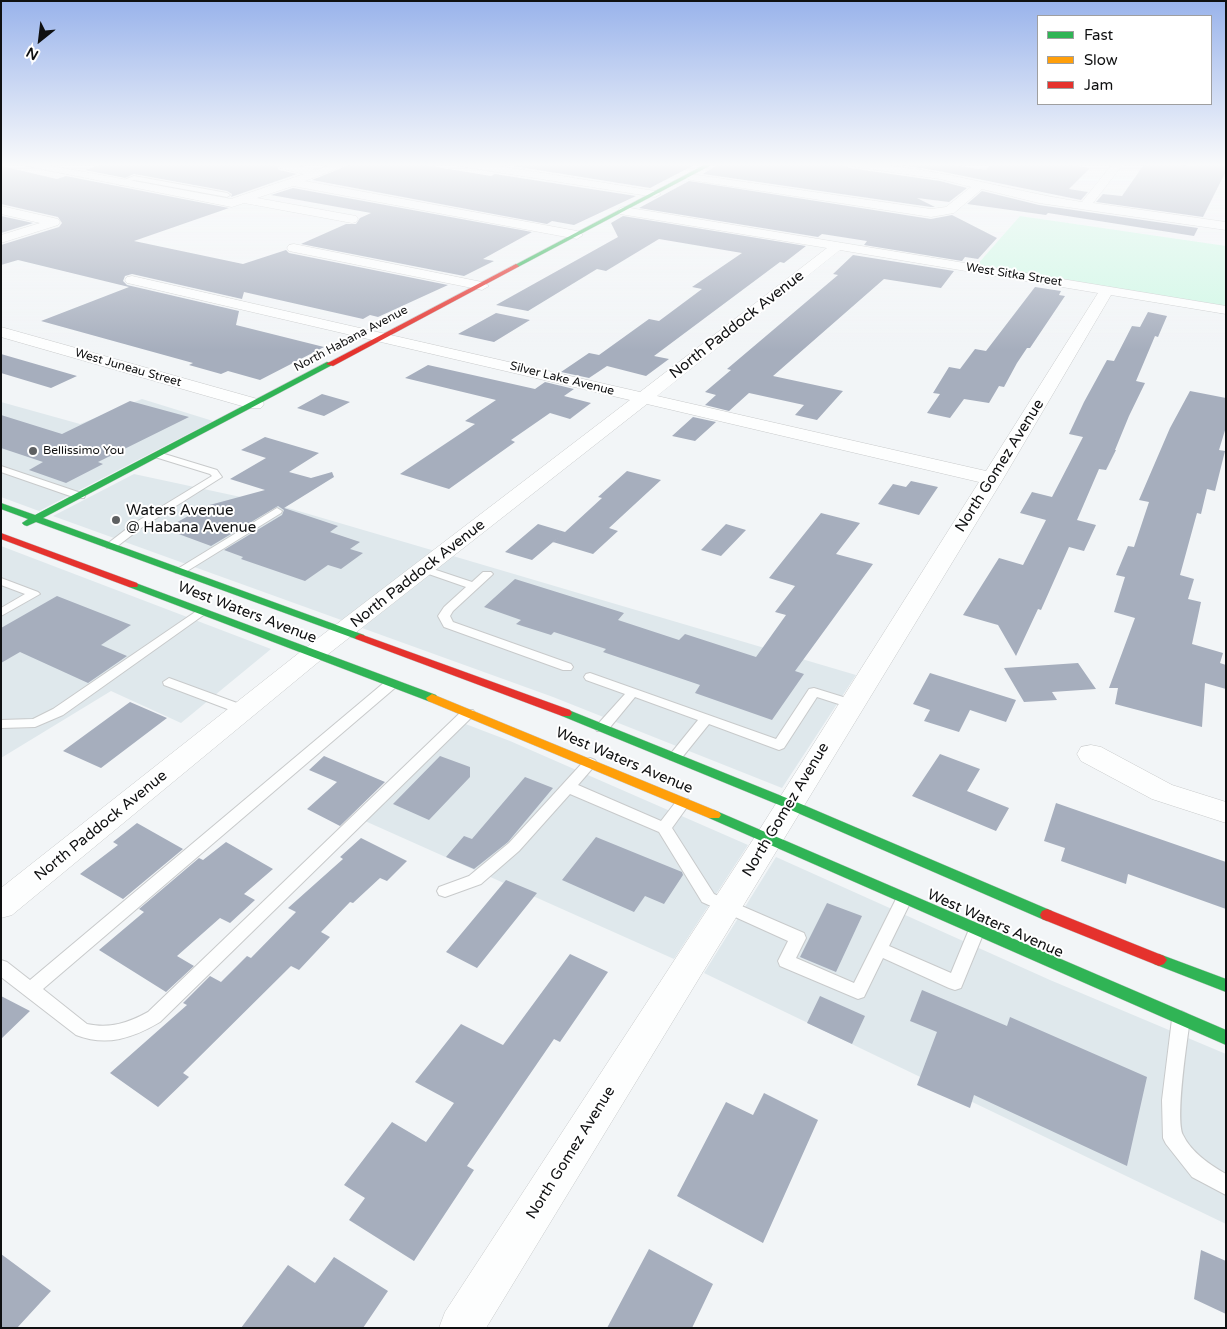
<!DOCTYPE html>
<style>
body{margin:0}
#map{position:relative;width:1227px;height:1329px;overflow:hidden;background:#f2f5f7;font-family:"Varela Round",sans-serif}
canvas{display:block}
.frame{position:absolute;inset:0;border:2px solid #0f1011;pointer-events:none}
.legend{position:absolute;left:1037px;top:15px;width:175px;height:90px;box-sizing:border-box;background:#fff;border:1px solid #9f9fa0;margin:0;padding:6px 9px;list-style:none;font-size:15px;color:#0f1011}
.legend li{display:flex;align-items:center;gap:10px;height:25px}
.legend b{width:25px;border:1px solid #9f9fa0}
.north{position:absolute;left:15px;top:15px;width:50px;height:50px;-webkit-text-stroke:4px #fff;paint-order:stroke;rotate:209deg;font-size:14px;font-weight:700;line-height:20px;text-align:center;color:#0f1011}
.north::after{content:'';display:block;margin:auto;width:18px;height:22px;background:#0f1011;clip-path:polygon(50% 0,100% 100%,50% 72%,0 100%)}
</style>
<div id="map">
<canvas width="1227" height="1329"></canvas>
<div class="frame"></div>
<ul class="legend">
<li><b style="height:6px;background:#30b455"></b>Fast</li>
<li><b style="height:6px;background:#ff9f0a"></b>Slow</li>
<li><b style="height:6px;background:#e5322d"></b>Jam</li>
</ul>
<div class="north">N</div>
</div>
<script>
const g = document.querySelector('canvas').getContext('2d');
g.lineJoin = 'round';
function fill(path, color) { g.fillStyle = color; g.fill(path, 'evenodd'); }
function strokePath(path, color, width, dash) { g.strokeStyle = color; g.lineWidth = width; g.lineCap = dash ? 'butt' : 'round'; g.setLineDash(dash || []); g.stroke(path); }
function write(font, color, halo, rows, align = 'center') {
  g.font = font + ' "Varela Round",sans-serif'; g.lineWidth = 4; g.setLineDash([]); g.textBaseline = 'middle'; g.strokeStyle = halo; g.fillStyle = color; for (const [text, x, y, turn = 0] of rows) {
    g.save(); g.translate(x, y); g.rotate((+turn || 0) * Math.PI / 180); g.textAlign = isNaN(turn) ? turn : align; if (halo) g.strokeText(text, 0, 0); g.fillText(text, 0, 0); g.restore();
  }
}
fill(new Path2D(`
 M142 399 213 421 39 511 1 497V402L80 424Z
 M134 474 278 505 435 551 344 621 53 516Z
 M1 546 271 649 181 723 111 691 1 758Z
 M453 556 856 675 782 788 553 697 362 628Z
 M455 720 510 741 748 845 674 959 356 817Z
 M776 857 1050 980 1226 1054V1224L704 973Z`), '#dfe8ec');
fill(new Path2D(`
 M1020 216 1226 246V306L976 266Z`), '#cff8e5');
fill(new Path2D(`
 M106 163H275L279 170 297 174 231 197 232 194 227 191 134 174 125 178 85 170Z
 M354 163H412L491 176 495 174 636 196 574 225 552 221 547 224 312 180Z
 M519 163H698L650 188 513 166Z
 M721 163H842L849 168 940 181 967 188 949 202 917 198 935 207H931L703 174Z
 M885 163H938L986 170 992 163H1055L1090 168 1069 189 1088 192 1081 200 934 170Z
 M1145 163 1197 166 1199 163H1226V171L1203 217 1096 202 1103 194 1122 196Z
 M1 166 57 179 66 176 229 208 134 241 243 264 286 250 289 253 448 285 378 317 370 315 363 319 244 292 242 299 132 274 125 276 123 281 127 285 239 311 236 325 324 347 260 380 228 371 221 374 189 365 193 363 41 321 129 287 18 260 1 265V245L59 227 62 223 58 217 1 204Z
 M689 181 931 219 952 215 997 238 978 259 965 257 962 261 864 245 867 241 822 234 818 237 639 208Z
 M293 188 532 232 483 259 494 261 464 276 301 244 346 224H356L360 218 371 213 271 195Z
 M982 191 1039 205 1198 228 1194 236 1048 213 1046 215 967 204Z
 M1 216 33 223 1 233Z
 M623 216 806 246 784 263 780 262 654 356 669 359 646 376 607 366 589 378 561 372 589 353 599 355 649 319 659 321 702 289 692 287 742 253 659 239 606 271 597 269 528 311 496 305 618 237 611 223Z
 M853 255 954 271 941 288 884 279 773 376 843 391 817 420 795 415 804 405 749 393 729 411 705 405 716 395 705 392 731 370 727 369 838 275 833 274Z
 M1035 287 1061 291 1059 295 1065 296 1030 348H1027L1017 363 1004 387 999 386 989 403 964 399 950 418 927 413 940 394 933 393 949 367 960 369 975 349 986 351Z
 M1148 312 1167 316 1158 337 1155 336 1136 381 1145 383 1129 416 1115 450H1116L1106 470 1099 469 1077 520 1096 525 1084 551 1069 547 1041 610 1038 609 1016 656 998 625 963 615 999 558 1023 565 1046 520 1020 513 1032 492 1052 497 1083 437 1069 434 1084 402 1107 360 1114 361 1132 326 1140 327Z
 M496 313 530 320 494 342 458 334Z
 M1 354 77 376 51 388 1 373Z
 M428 365 535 389 545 382 574 389 564 396 591 403 570 419 550 413 511 440 515 442 449 489 400 474 475 424 465 421 496 400 405 378Z
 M1190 391 1226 398V427L1219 450 1225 451 1215 491 1207 489 1201 514 1197 513 1180 575 1194 579 1188 599 1201 602 1192 644 1223 653 1220 663 1226 665V689L1205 683 1202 727 1115 704 1118 688H1109L1135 618 1114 612 1125 577 1116 575 1128 546 1134 547 1149 502 1139 500 1170 428Z
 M322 394 350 402 324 416 297 408Z
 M130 401 189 417 98 462 103 464 66 483 29 470 43 462 1 448V415L62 434Z
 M693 417 716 422 695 441 672 436Z
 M265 437 319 453 289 472 311 478 332 472 334 477 284 508 338 526 330 532 360 542 350 549 363 553 341 569 328 565 305 581 241 559 243 557 224 550 282 515 284 510 278 506 211 546 165 529 206 506 265 490 230 479 266 458 241 450Z
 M627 471 661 480 609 528 618 531 593 554 553 542 559 537 532 560 505 552 538 524 565 532 602 498 598 497Z
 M911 481 938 487 919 515 878 504 893 484 906 487Z
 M821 513 860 523 836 554 873 564 795 671 804 674 772 720 695 693 700 685 603 652 606 649 554 632 551 635 516 624 521 620 484 607 515 579 624 613 618 620 679 640 685 634 756 657 786 615 775 612 795 586 769 578Z
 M726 524 746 530 721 556 701 550Z
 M57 596 131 625 101 645 127 656 88 683 20 652 1 663V628Z
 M1078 663 1096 689 1052 692 1057 700 1024 702 1004 668Z
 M930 673 1016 700 1006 722 970 710 959 732 924 721 930 710 913 704Z
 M130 702 167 718 101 768 63 751Z
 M940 754 980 769 967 791 1009 808 996 831 912 796Z
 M324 756 385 782 340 826 307 809 337 782 309 770Z
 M440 756 470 767V777L429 820 393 804Z
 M525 777 553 788 508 842 474 869 446 857 464 836 472 839Z
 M1056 803 1226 862V909L1128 874 1126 884 1061 861 1065 848 1044 841Z
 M137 823 183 849 123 899 80 874 118 845 113 842Z
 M596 837 682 872 683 875 664 904 645 896 634 912 562 880Z
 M361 838 407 861 387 881 380 878 353 903 350 902 321 932 330 937 299 970 291 966 183 1073 189 1077 158 1107 110 1073 187 1005 183 1003 210 976 221 982 247 956 251 958 296 912 288 908 343 859 340 857Z
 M226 842 273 869 244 894 255 900 230 923 220 918 177 956 194 966 166 992 99 950 144 912 139 909 199 858 203 860Z
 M506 880 537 893 477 968 446 952Z
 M827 903 862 916 836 972 800 957Z
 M570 954 608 972 560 1042 554 1039 467 1166 474 1170 414 1261 349 1220 365 1198 344 1185 392 1122 426 1142 454 1103 415 1082 461 1024 503 1045Z
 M922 990 1007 1026 1010 1017 1147 1077 1127 1166 974 1095 970 1108 917 1085 937 1032 910 1021Z
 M1 996 30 1011 1 1039Z
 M820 996 865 1016 852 1044 807 1023Z
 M764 1093 818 1120 763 1243 677 1196 726 1102 753 1115Z
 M649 1249 713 1284 692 1328H607Z
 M1201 1250 1226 1261V1314L1194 1299Z
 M1 1254 51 1291 17 1328H1Z
 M334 1257 388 1291 363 1328H241L288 1265 315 1283Z`), '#a6aebd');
const lane = new Path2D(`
 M134 176 227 193 230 195 227 197 134 180 120 185 117 183Z
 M158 452 217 470 222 477 141 528 115 548H107L106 546 107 544 133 524 212 476 210 474 155 457 153 455Z
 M1 466 84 494 85 496 84 498H76L1 472Z
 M277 508 282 511 281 513 184 573H176L174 571Z
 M424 566 472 582 483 572H491L493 574 491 576 453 611 450 616 453 622 571 664 573 667 571 670H563L444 627 438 616 444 607 466 587 420 571 418 569Z
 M1 578 38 592 40 594 1 616V608L25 594 1 585Z
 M201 608 207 612 205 614 63 715 35 727 1 728V720L33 719 53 709Z
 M590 673 776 739 809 689 814 688 856 701 858 704 851 708 817 697 784 748 779 750 709 724 680 760H670L668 757 698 720 635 697 607 731H597L595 728 597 725 625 694 586 680 584 677 586 674Z
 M169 678 248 707 250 710 248 713H238L164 685 163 682Z
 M391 680 396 681 397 684 396 687 43 989 87 1024C110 1029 128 1023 148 1012L463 710H473L475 713 473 716 160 1022C133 1038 107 1047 76 1035L1 977V960L7 962 30 980 386 681Z
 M590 758 595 760 597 763 578 785 661 821 678 799H688L690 803 672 828 714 894 804 933 806 938 796 958 854 983 898 895 904 893 910 895 912 899 889 946 951 973 970 927 976 925 982 927 984 932 961 988 955 990 949 988 883 958 864 997 858 999 780 966 778 961 788 941 702 902 659 832 570 794 519 851 481 884 445 897 439 895 437 891 439 887 469 876 509 843 585 760Z
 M1181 1011 1187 1014 1190 1019C1187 1042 1175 1118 1183 1135 1191 1152 1210 1165 1226 1174V1195L1192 1177 1166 1144 1163 1138 1162 1100 1172 1019 1175 1014Z`);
const street = new Path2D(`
 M11 163H36L231 199 304 174 279 168 277 163H287L316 170 335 163H352L305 181 577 231 583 235 577 239 293 186 257 198 356 216 358 219 356 222 352 223 244 203 232 207Z
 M453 163H481L655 191 661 194 655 197 458 166Z
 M844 163C925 163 1002 190 1082 202L1113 163H1124L1093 203 1226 222V230L1039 203 982 189 954 213 931 217 690 180 684 177 690 174 931 209 946 207 971 187 940 179 849 166Z
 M1 206 58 219 60 222 58 225 1 243V235L40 223 1 214Z
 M624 207 1226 306V314L1111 295 1003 479 486 1328H439L445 1312 758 832 979 482 647 404 322 659 12 915 1 918V888L304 649 630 400 132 284 127 283 125 280 127 277 132 276 640 392 827 248 620 214 618 211 620 208ZM840 250 1098 293 986 471 657 396Z
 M294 244 482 282 489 286 482 290 289 251 287 248 289 245Z
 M1 327 261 400 264 404 261 408H249L1 337Z
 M1091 745 1101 747 1172 785 1226 802V823L1152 799 1081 761 1077 754 1081 747Z`);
const fast = new Path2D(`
 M708 163H715L518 267 513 266Z
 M327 362 334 364 43 518 364 635 365 637 364 639H356L36 522 27 526 24 525 22 523 28 519 1 509V503L35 515Z
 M133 582 436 695 438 698 432 702 428 701 129 587 128 585 129 583Z
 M566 709 794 801 1052 911 1054 915 1052 919 1047 921 1042 919 784 807 562 716 560 713Z
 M714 810 1226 1030V1045L709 818 707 815 709 812Z
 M1159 954 1226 979V992L1154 964 1151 960 1154 956Z`);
const slow = new Path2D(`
 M432 694 719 812 721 815 719 818H709L428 701 426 698Z`);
const jam = new Path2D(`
 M516 264 519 266 518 267 333 366 326 364Z
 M1 533 137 583 138 585 137 587H129L1 539Z
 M360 634 570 710 572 713 570 716H562L356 639 355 637Z
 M1047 909 1164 956 1167 960 1164 964 1159 966 1042 919 1040 915 1042 911Z`);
strokePath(lane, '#c8cacb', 2);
strokePath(street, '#c8cacb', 1);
strokePath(fast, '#c8cacb', 1);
strokePath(slow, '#c8cacb', 1);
strokePath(jam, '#c8cacb', 1);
fill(lane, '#fdfefe');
fill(street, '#fdfefe');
fill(fast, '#30b455');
fill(slow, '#ff9f0a');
fill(jam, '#e5322d');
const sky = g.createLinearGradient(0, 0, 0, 350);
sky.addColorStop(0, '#99b3eb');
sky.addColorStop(0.47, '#f9fafb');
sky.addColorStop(1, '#f9fafb00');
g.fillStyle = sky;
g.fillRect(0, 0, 1227, 350);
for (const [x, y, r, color] of [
 [33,451,5,"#5e6062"],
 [116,520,5,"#5e6062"]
]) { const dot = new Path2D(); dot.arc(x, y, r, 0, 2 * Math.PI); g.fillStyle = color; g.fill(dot); strokePath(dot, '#fff', 2); }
write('12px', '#0f1011', '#fff', [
 ["West Sitka Street",1014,275,9],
 ["North Habana Avenue",351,339,-28],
 ["West Juneau Street",128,368,16],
 ["Silver Lake Avenue",562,379,14]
]);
write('12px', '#0f1011', '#fff', [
 ["Bellissimo You",43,451]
], 'left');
write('15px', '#0f1011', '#fff', [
 ["North Paddock Avenue",737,325,-38],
 ["North Gomez Avenue",1000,466,-58],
 ["North Paddock Avenue",418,574,-38],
 ["West Waters Avenue",247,613,21],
 ["West Waters Avenue",624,761,23],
 ["North Gomez Avenue",786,810,-59],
 ["North Paddock Avenue",101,826,-39],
 ["West Waters Avenue",995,924,24],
 ["North Gomez Avenue",571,1153,-58]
]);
write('15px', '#0f1011', '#fff', [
 ["Waters Avenue",126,511],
 ["@ Habana Avenue",126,528]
], 'left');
</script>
